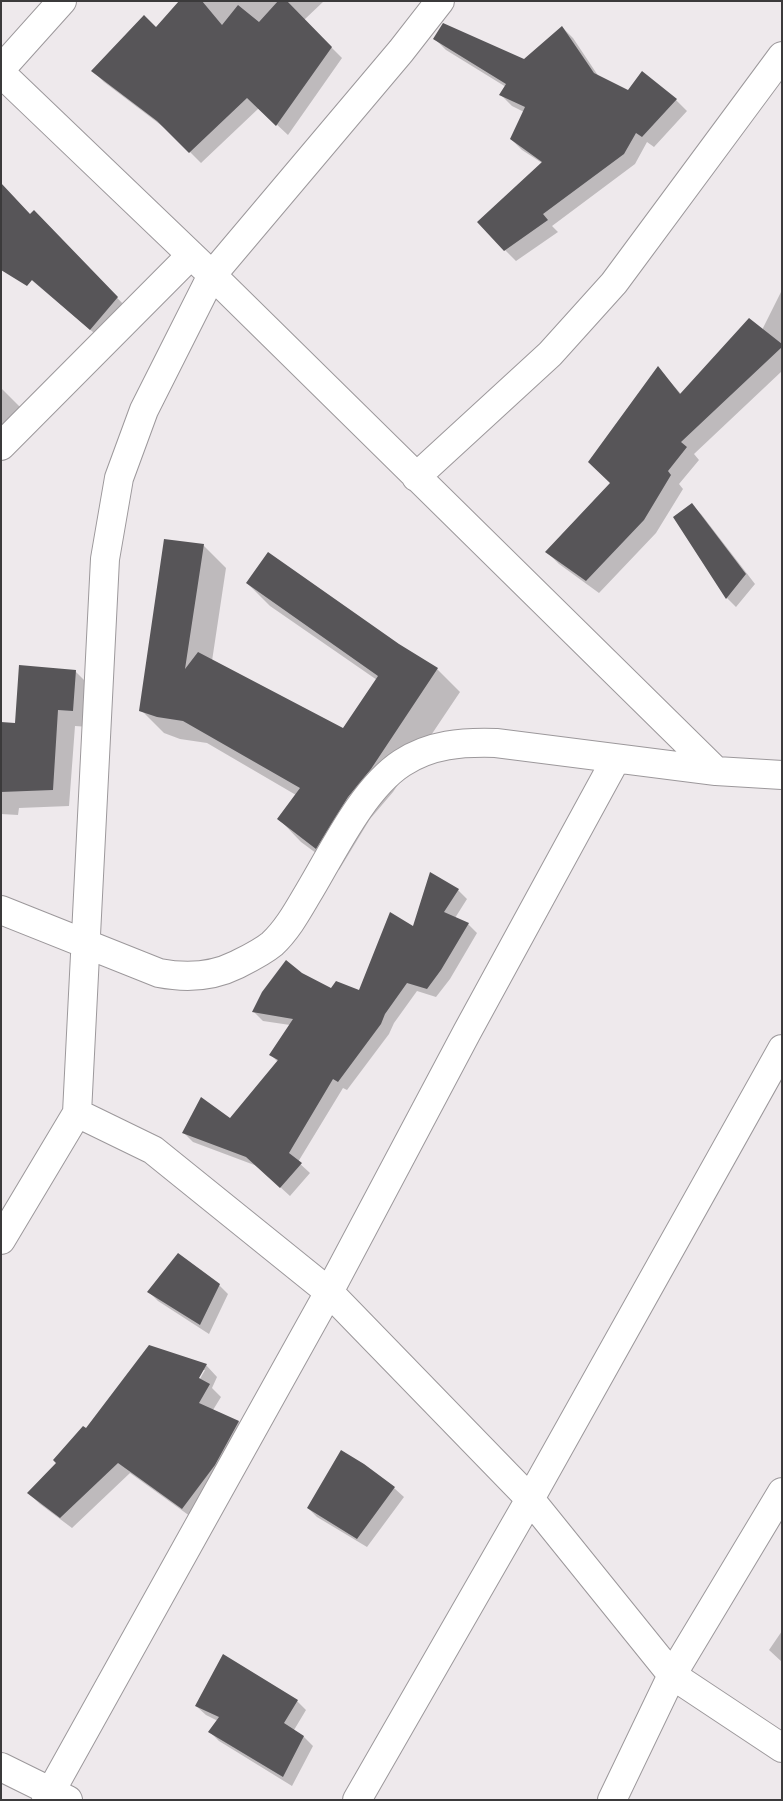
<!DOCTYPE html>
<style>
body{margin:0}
#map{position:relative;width:783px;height:1801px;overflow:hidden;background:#eee9ec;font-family:"Archivo Narrow",sans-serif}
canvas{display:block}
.frame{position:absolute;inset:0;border:2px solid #3b3a3b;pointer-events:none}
</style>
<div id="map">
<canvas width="783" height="1801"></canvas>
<div class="frame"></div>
</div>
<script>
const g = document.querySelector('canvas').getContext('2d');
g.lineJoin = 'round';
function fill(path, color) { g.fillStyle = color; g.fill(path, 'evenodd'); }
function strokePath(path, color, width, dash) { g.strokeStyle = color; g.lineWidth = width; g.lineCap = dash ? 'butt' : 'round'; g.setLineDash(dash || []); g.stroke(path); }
fill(new Path2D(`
 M180 1H324L304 20 342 58 288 135 259 108 201 163 170 132 104 82 93 71 157 28Z
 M562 27 573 38 599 77 629 92 676 100 687 111 654 147 647 142 635 164 552 226 558 232 516 261 505 250 542 163 522 150 511 139 524 112 512 106 501 95 506 87 446 50 435 39 524 61Z
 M34 212 126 307 100 338 22 272 31 216Z
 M782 290V371L694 454 699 460 679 484 683 489 656 533 599 593 559 564 547 552 611 484 658 368 681 394 762 330Z
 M1 388 32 419 1 452Z
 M692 505 701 514 755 584 736 607 727 598 675 517Z
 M203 545 226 568 212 661 343 730 377 680 270 606 247 583 399 645 437 669 460 692 393 792 370 819 339 870 301 842 279 819 296 795 207 743 180 739 164 733 141 710Z
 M75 671 92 688 89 727 75 726 69 806 19 808 18 815 1 814V724L16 725Z
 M458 890 467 899 455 918 468 924 477 933 450 979 436 997 417 991 394 1023 389 1034 347 1090 343 1088 298 1162 310 1173 290 1196 257 1166 193 1142 184 1133 231 1120 278 1062 271 1055 290 1025 263 1021 254 1012 301 974 331 990 360 992 414 928Z
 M219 1285 228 1294 209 1334 158 1301 149 1292Z
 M206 1365 217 1377 212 1388 221 1397 213 1410 239 1422 250 1433 194 1519 130 1473 72 1528 40 1504 28 1493 58 1464 86 1429ZM202 1370H205L197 1384 195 1383Z
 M363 1465 394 1488 404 1497 367 1547 317 1517 308 1508Z
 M782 1631V1662L769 1650Z
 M297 1701 306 1710 294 1730 304 1737 313 1746 292 1786 219 1741 210 1732 218 1721 206 1715 196 1706Z`), '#0003');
fill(new Path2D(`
 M179 1H202L222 25 238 5 259 22 278 1H287L332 47 276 126 247 98 189 153 157 121 91 71 144 15 156 27Z
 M443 23 524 59 562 26 594 73 628 90 642 71 677 99 642 137 636 133 624 154 543 214 548 220 504 251 477 222 542 162 510 139 525 107 499 95 506 84 433 39Z
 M1 183 30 214 34 210 118 297 90 330 32 280 27 286 1 270Z
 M749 318 782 344V347L681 442 687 447 668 471 671 475 644 520 586 581 545 552 610 483 588 462 658 366 680 394Z
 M692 503 746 574 726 599 673 517Z
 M164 539 204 544 185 669 198 652 343 728 378 676 246 583 268 552 399 644 438 668 371 769 348 797 316 849 277 819 300 788 183 721 157 717 139 711Z
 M19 665 76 670 73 711 58 710 53 790 1 792V722L15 723Z
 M430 872 459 889 444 912 469 923 441 970 427 989 407 983 385 1014 381 1024 338 1082 333 1079 289 1153 302 1163 280 1188 246 1157 182 1133 201 1097 230 1118 278 1060 269 1055 293 1019 252 1012 262 992 286 960 302 973 331 988 336 981 359 990 390 912 413 926Z
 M178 1253 220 1284 200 1325 147 1292Z
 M149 1345 207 1364 199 1378 210 1384 199 1403 239 1421 215 1465 182 1509 118 1463 60 1518 27 1493 56 1463 53 1460 83 1426 86 1428Z
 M341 1450 364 1464 395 1487 357 1539 307 1508Z
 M223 1654 298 1700 284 1723 304 1736 283 1777 208 1732 219 1717 195 1706Z`), '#575558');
const minor = new Path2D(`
 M1 69 62 1
 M1 73 212 275 716 771
 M1 446 191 255
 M416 477 550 354 614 283 782 56
 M1 910 159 973C185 978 212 977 236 965 248 959 261 953 272 944 287 930 297 912 307 895 332 854 362 789 402 763 431 744 462 742 496 743L716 771 782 775
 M77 1113 153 1150 329 1292 530 1499 672 1675 782 1748
 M1 1240 77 1113 105 559 119 478 144 410 212 275 401 51 440 1
 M1 1767 68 1800
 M46 1800 329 1292 467 1032 616 759
 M357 1800 530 1499 782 1049
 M612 1800 672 1675 782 1492`);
strokePath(minor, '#9c989b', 30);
strokePath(minor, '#fff', 28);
</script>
